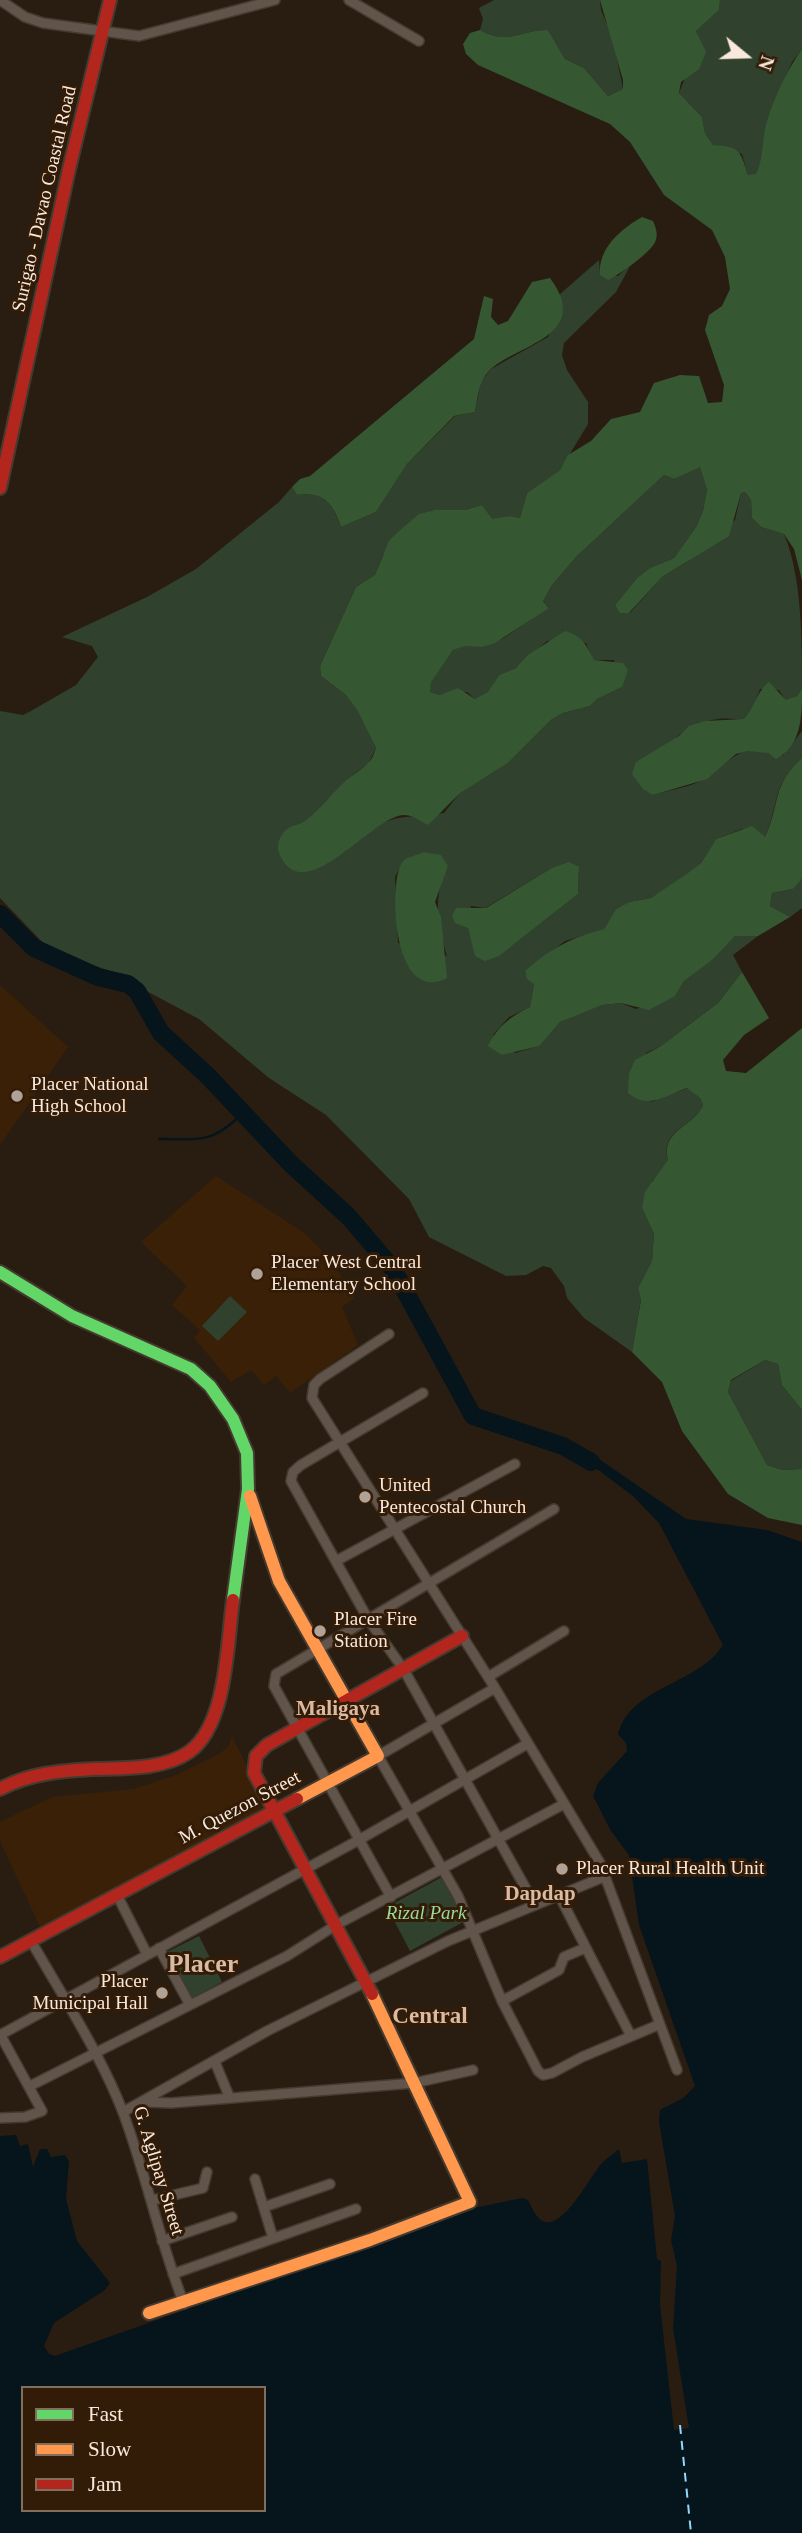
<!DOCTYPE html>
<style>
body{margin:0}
#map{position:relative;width:802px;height:2533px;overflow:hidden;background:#291d11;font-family:"Times New Roman",serif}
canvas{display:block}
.legend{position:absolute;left:21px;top:2386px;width:245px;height:126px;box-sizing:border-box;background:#331c07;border:2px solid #826e5d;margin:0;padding:9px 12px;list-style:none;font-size:21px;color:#f9e9dd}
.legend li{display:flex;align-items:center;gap:14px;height:35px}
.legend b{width:35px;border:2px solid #826e5d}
.north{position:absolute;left:711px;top:21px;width:70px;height:70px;-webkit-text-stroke:5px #331c07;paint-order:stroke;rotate:109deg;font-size:19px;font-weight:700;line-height:28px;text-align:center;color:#f9e9dd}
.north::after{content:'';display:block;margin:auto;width:24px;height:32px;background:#f9e9dd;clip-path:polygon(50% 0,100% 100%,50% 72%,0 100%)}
</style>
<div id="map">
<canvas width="802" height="2533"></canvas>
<ul class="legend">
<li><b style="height:9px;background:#63d668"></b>Fast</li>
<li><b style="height:9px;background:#ff974d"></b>Slow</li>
<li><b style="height:9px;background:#b3261e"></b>Jam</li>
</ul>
<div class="north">N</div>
</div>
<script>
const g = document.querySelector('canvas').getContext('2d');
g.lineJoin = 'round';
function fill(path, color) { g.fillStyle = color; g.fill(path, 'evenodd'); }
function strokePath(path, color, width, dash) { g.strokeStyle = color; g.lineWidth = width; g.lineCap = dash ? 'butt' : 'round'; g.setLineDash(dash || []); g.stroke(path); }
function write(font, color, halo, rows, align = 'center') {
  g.font = font + ' "Times New Roman",serif'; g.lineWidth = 6; g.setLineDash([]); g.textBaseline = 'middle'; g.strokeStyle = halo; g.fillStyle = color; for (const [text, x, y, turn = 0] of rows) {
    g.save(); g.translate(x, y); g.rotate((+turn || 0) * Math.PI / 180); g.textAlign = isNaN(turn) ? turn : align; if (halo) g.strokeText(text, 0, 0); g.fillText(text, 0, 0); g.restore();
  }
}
fill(new Path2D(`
 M0 985 68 1047 0 1145Z
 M216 1176 303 1232 332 1261 355 1298 342 1307 358 1345 290 1393 276 1376 264 1385 251 1370 231 1382 194 1338 200 1330 172 1305 187 1286 141 1242Z
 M232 1737 268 1807 41 1929 0 1841V1822L52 1797 134 1789 176 1775 219 1754 228 1747Z`), '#3a2007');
fill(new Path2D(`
 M494 0H600L601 10 613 39 623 89 608 96 584 68 565 59 548 30C519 30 509 46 480 30L483 19 479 8Z
 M720 0H802V49L792 62 768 120 764 156 756 175H748L742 154 713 145 705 133 702 117 679 93 700 41 696 31 719 10Z
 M599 260 600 275 618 276 631 264 616 292 564 343 562 355 567 370 588 402V424L560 470 527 493 520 518 511 516 492 520 482 505 465 510H434L420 514 409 524 383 555 375 575 356 587 320 666 321 676 346 695 359 711 376 748 368 764 345 781 305 822 288 829 345 852C386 812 391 820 444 813L459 794 508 763 551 720 563 713 590 706 597 699 622 687 614 660H593L586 643 547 641 516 668 499 675 488 693 475 699 467 692 440 695 430 692V682L453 650 465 645 483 647 504 638 549 607 543 601 552 585 576 557 664 475 674 479 700 466 707 490 703 511 696 527 674 558 650 568 637 578 615 605 630 613 662 577 687 562 735 520 741 493 745 492 751 500 752 518 761 527 784 534C802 577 802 638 802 689L797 696 786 701 779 690 760 689 752 711 744 720C717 715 690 722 672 742 662 753 658 780 653 795 668 790 687 788 700 781 726 768 743 735 776 758L783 755 802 731V758C772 784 779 805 765 837L742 829 716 839 701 863 680 880 651 898 629 902 616 909 604 929 565 941 525 972 534 984 530 1007 509 1017 493 1035 515 1053 538 1046 560 1022 575 1015 602 1005 621 1003 636 1009 675 996 684 981 735 936H758L733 955 742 972 718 1003 661 1046 646 1053 651 1102 688 1088 700 1098 703 1105C694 1127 659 1130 668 1160L660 1176 653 1180 642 1208 654 1234 652 1261 638 1288 641 1299 632 1352 584 1318 567 1298 564 1286 551 1268 543 1266 526 1275 506 1276 429 1237 409 1199 326 1115 269 1078 199 1019 107 970 50 950 0 898V711L23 715 31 711 76 685 98 657 92 646 62 637 147 597 196 569 279 502 292 487 297 495C324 491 332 503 341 527L376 512 407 464 455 416 475 412 481 382 491 369 548 337 561 303 559 295ZM423 852 448 866C432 897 438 924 447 956L398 943 395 877 403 861ZM579 867 578 894 513 945 476 956 468 928 471 906 485 908 550 869Z
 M802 876V908L790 917 770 906 772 893 793 889Z
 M230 1296 247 1312 218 1341 202 1326Z
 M765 1360 778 1364 782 1385 802 1410V1469L782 1470 767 1465 728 1392 731 1381Z
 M442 1877 465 1921 410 1951 387 1907Z
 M199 1936 222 1982 191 1999 167 1952Z`), '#30422d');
fill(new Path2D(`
 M600 0H720L719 10 696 31 706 52 699 69 681 82 679 93 702 117 705 133 713 145C740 147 740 150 748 175L756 174C762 161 762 151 764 136 767 112 787 69 802 49V580L794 549 784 534 761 527 752 518 751 500 745 492 741 493 729 536 662 577 629 613H620L615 605 637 578 650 568 674 558 696 527 703 511 707 490 700 467 674 479 664 475 576 557 552 585 543 601 549 608 495 643 483 647 465 646 453 650 431 682 430 692 440 695 458 688 475 699 488 692 499 675 516 668 528 655 565 631C582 636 586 644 594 660L623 663 628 670 622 687 597 699 590 706 563 713 551 720 508 763 459 794 428 825C420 821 413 815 404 815 371 816 303 912 279 853 276 845 280 835 287 829 292 825 301 825 306 820 320 809 331 794 344 782 352 775 362 770 369 762 373 758 374 753 376 748L358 711 346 695 321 676 320 666 356 587 375 575 389 541 398 532 419 514 434 510H465L482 505 492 519 511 516 520 518 527 493 560 470 568 455 591 441 611 419 640 412 654 383 680 375 699 376 708 403 722 402 724 385 705 330 709 315 722 306 730 289 725 257 712 230 664 195 630 142 610 124 478 65 466 54 463 44 470 33 480 30C509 46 519 30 548 30L565 59 584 68 608 96 623 89V80Z
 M642 217 653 221C656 228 659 236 654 244 648 254 619 275 608 280L600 275C598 248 620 230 642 217Z
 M550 278C594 337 514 345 489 371 478 383 478 397 475 412L454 416 407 464 376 512 341 527C333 503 323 491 297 495L292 487 300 479 310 476 474 339 484 296 493 299 491 317 498 325 508 321 532 282Z
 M769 682 786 700 797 696 802 689C802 715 802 746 776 759L768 753 748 751 736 754 707 779 653 795 643 789 632 774 636 762 679 736 689 726 705 721 744 719C755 708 756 692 769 682Z
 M802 758V878L793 889 772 893 770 906 790 917 758 936H735L713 959 684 981 675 996 649 1010 621 1003 602 1005 560 1022 539 1046 502 1055 488 1046C496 1028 512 1015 530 1007L534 984 527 979 525 971C550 949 572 937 604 929L616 909 629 902 651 898 688 873 701 863 716 839 752 826 765 837C780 805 772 784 802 758Z
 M423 852 441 855 448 866 435 902 441 917 447 978C391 1007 388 877 403 861 407 857 418 855 423 852Z
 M569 862 579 867 578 894 499 956 485 961 475 956 468 928 455 923 452 916 456 908H486L550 869Z
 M742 972 769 1018 744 1035 723 1060 726 1071 746 1073 802 1028V1410L782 1385 778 1364 765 1360 731 1380 728 1392 767 1465 782 1470 802 1469V1525L768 1518 728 1494 682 1431 662 1382 632 1352 641 1300 638 1288 652 1261 654 1234 642 1208 645 1192 668 1160C660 1130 694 1127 703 1105L700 1098 687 1088C665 1096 648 1110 628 1093L629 1074 635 1060 661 1046 718 1003Z`), '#355833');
fill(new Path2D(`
 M599 1459 686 1519 767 1530 802 1542V2533H0V2136L16 2135 20 2146 28 2144 33 2167 40 2149H47L51 2157 65 2155 69 2161 66 2199 77 2241 110 2283 105 2290 54 2323 44 2346 49 2354 55 2356 474 2208 522 2198 528 2200C532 2207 536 2220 545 2222 566 2226 590 2176 602 2163 607 2158 614 2153 619 2149L622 2163 647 2159 657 2259 661 2261 660 2305 674 2430 689 2428 673 2328 677 2266 671 2240 675 2216 659 2122 660 2110 683 2098 695 2086 639 1925 629 1855 611 1831 593 1796 598 1783 627 1751 626 1743 618 1734C631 1686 699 1684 723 1645L659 1523 633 1496 593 1466 591 1462ZM23 2388H264V2510H23Z`), '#06141b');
strokePath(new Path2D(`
 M159 1139C202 1139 211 1144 243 1113`), '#06141b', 2.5);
strokePath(new Path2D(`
 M0 914 34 948 98 977 128 984 137 991 161 1033 208 1076 290 1163 349 1217 393 1269 473 1416 563 1446 591 1462`), '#06141b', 18);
strokePath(new Path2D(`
 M680 2425 691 2533`), '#90d9fd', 2, [9, 7]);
const street = new Path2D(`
 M0 0 25 17 43 23 139 36 275 0
 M349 0 419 41
 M389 1334 320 1379 314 1385 312 1398 495 1688 600 1863 677 2070
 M423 1393 301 1465 293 1472 291 1481 368 1619 404 1670 535 1905
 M336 1561 515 1464
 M488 1677 564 1631
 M495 1688 378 1756 458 1896 502 2001 538 2071 543 2075 552 2073 582 2057 658 2025
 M117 1895 147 1954
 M559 1895 631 2036
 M391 1897 274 1686 276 1674 554 1509
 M31 1941C62 1995 103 2058 124 2115 147 2178 160 2242 184 2304
 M159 1948 190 2005
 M502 2001 559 1970 564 1957 585 1948
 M0 2034 42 2111 25 2117 0 2118
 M0 2035 357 1841 527 1744
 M215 2062 229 2096
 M30 2086 287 1956 336 1925 564 1804
 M145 2102 171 2103 414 2083 473 2070
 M123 2112 267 2031 448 1941 606 1876
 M255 2179 273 2238
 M153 2200 203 2188 207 2172
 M264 2207 330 2184
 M162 2241 232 2217
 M173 2274 356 2209`);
const fast = new Path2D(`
 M0 1272 72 1316 191 1369 210 1386 233 1419 247 1453 248 1489 233 1600`);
const slow = new Path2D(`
 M250 1496 279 1581 378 1756 297 1799
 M149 2313 370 2240 470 2202 372 1994`);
const jam = new Path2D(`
 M0 488 69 169 110 0
 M0 1789C30 1773 60 1771 94 1769 123 1768 163 1770 189 1752 227 1725 227 1644 233 1600
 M0 1957 297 1799
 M372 1994 254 1773 256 1756 267 1745 462 1636`);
strokePath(street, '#443a2f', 12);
strokePath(fast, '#443a2f', 16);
strokePath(slow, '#443a2f', 16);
strokePath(jam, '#443a2f', 16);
strokePath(street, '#61544a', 9);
strokePath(fast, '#63d668', 12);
strokePath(slow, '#ff974d', 12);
strokePath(jam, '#b3261e', 12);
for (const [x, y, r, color] of [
 [17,1096,7,"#b0a296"],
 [257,1274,7,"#b0a296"],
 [365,1497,7,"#b0a296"],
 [320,1631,7,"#b0a296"],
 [562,1869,7,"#b0a296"],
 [162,1993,7,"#b0a296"]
]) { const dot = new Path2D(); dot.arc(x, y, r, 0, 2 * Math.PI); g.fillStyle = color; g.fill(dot); strokePath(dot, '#331c07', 2.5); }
write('19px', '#f9e9dd', '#331c07', [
 ["Surigao - Davao Coastal Road",45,199,-77],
 ["M. Quezon Street",240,1808,-28],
 ["G. Aglipay Street",158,2171,73]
]);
write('19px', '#f9e9dd', '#331c07', [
 ["Placer National",31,1085],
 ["High School",31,1107],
 ["Placer West Central",271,1263],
 ["Elementary School",271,1285],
 ["United",379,1486],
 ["Pentecostal Church",379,1508],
 ["Placer Fire",334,1620],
 ["Station",334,1642],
 ["Placer Rural Health Unit",576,1869],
 ["Placer",148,1982,"right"],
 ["Municipal Hall",148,2004,"right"]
], 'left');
write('italic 19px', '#9adb9b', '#331c07', [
 ["Rizal Park",426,1914]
]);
write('bold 21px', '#dabaa2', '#331c07', [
 ["Maligaya",338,1710],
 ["Dapdap",540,1895]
]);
write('bold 23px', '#dabaa2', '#331c07', [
 ["Central",430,2017]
]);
write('bold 26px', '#dabaa2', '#331c07', [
 ["Placer",203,1965]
]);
</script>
